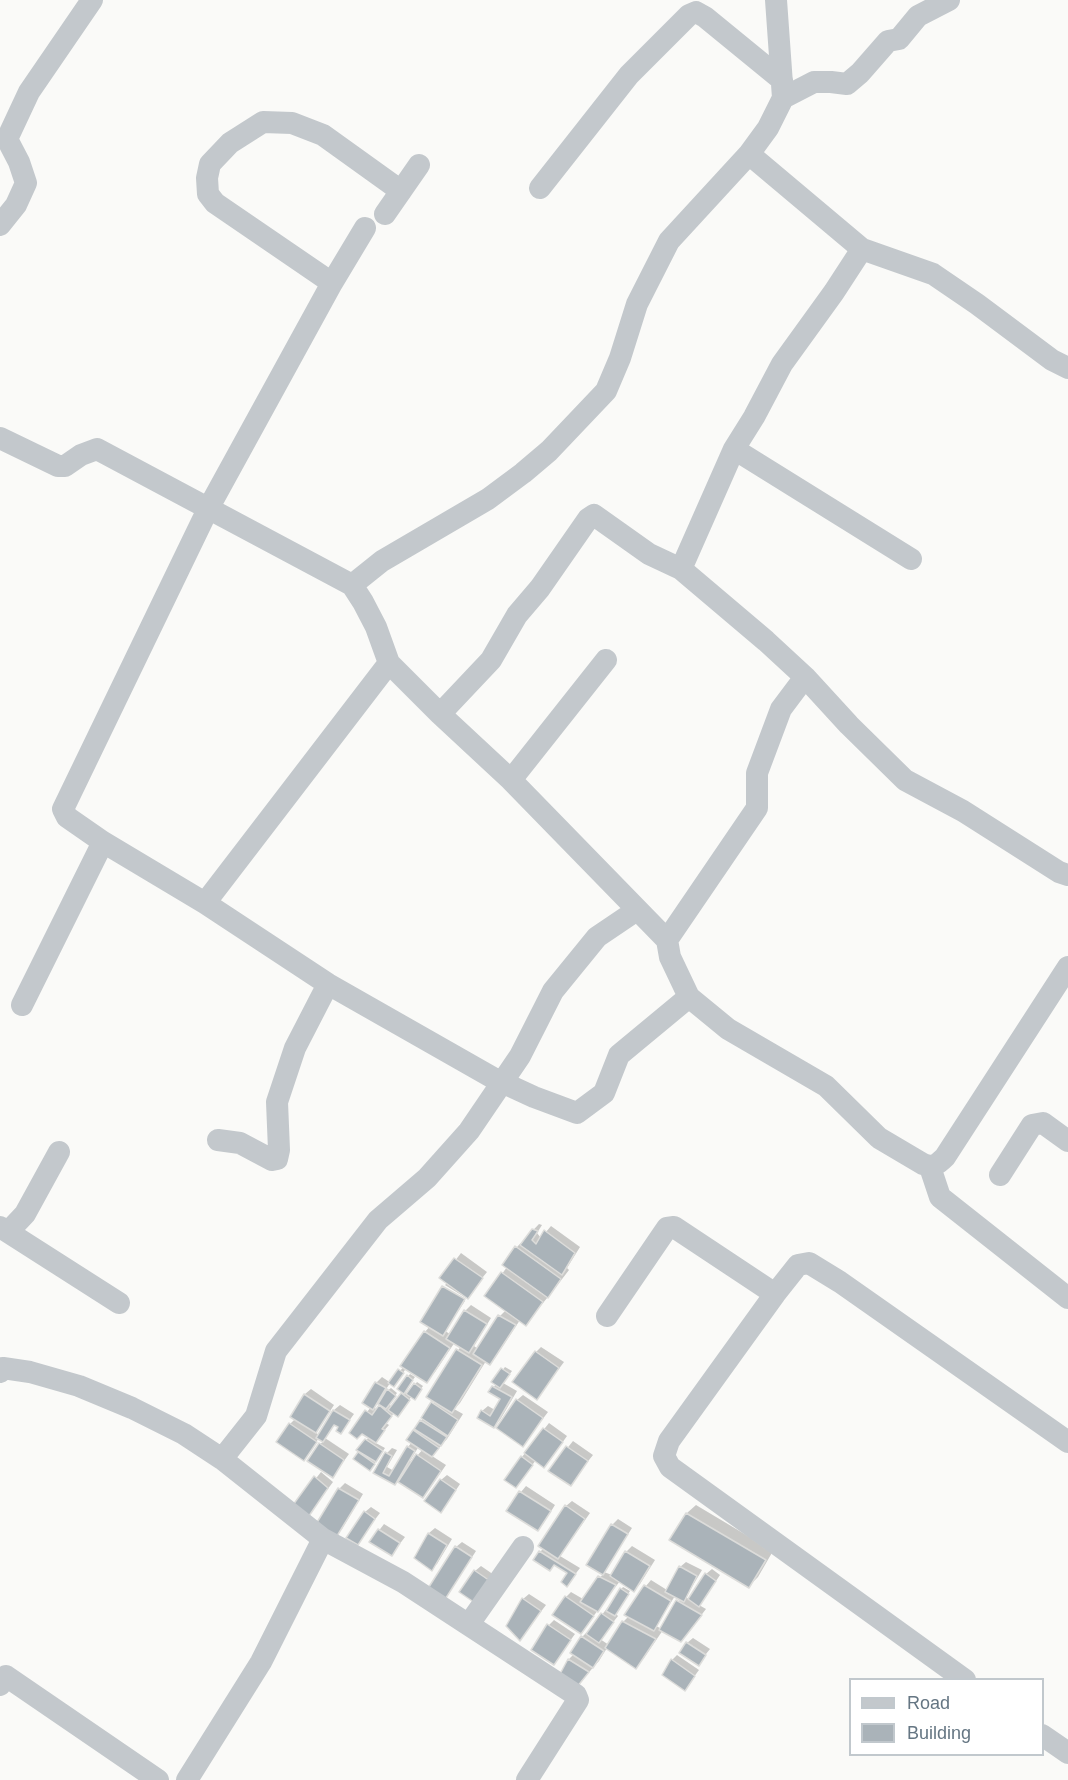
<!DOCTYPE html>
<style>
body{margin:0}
#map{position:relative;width:1068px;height:1780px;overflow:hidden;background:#fafaf8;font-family:Arial,sans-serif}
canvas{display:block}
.legend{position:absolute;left:849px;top:1678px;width:195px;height:78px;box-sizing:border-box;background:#fff;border:2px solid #c1c8cd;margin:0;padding:8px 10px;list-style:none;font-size:18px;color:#657683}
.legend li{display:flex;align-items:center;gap:12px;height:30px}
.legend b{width:30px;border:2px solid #c1c8cd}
</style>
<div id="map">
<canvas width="1068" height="1780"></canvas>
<ul class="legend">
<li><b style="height:8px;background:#c3c8cc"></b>Road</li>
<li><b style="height:16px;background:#aab3b9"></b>Building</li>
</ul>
</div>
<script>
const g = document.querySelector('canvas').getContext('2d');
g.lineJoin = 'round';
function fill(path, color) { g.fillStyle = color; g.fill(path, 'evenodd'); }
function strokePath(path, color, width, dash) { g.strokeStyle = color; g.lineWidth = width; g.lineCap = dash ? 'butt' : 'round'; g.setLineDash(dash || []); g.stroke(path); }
fill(new Path2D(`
 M539 1224 542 1225 537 1233 541 1238 551 1226 580 1247 567 1268 569 1270 556 1287 526 1324 520 1320 495 1358 490 1363 486 1361 460 1403 454 1409 463 1414 447 1439 432 1456 446 1465 428 1491 422 1497 398 1480 395 1484 375 1472 387 1453 392 1448 397 1450 387 1467 394 1471 408 1447 412 1442 408 1439 435 1401 428 1397 461 1346 455 1342 435 1372 426 1381 405 1367V1370L394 1385 390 1383 383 1394 391 1388 397 1393 389 1404 392 1407 404 1392 399 1388 410 1374 415 1377 404 1391 408 1394 417 1382 423 1386 414 1398 412 1396 397 1415 394 1413 386 1423 389 1425 374 1442 385 1448 372 1467 370 1469 355 1459 361 1451 359 1450 369 1437 362 1432 357 1437 351 1432 371 1407 364 1403 376 1383 382 1377 391 1383 404 1366 402 1365 425 1332 430 1326 422 1322 443 1288 465 1301 445 1331 450 1334 465 1311 471 1305 491 1318 474 1346 478 1349 500 1316 506 1310 486 1296 507 1267 504 1265 517 1247ZM378 1402 382 1404 378 1410 373 1407ZM419 1446 423 1449 412 1462 410 1461Z
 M461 1253 487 1272 466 1298 445 1285 448 1282 442 1278Z
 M541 1347 564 1362 537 1398 536 1352Z
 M505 1367 512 1371 503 1383 517 1391 500 1420 494 1426 482 1411 488 1406 495 1410 502 1399 490 1392 496 1384 493 1382Z
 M311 1389 334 1405 321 1425 315 1432 319 1435 334 1410 340 1405 354 1414 341 1432 340 1427 335 1424 325 1438 349 1454 333 1476 320 1444 324 1441 319 1438 304 1459 290 1424 296 1418 292 1416 305 1394Z
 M523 1395 548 1412 523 1445 517 1400Z
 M549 1423 567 1436 550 1460H536L516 1486 522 1457Z
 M573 1441 593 1455 570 1484 550 1470Z
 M321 1472 333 1482 309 1514 295 1505Z
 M447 1475 460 1484 446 1505 441 1480Z
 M345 1483 363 1494 342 1529 336 1534 318 1523 339 1489Z
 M526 1486 555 1505 543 1524 538 1529 509 1511 521 1492Z
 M572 1501 590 1513 560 1556 580 1568 567 1585 569 1573 540 1552 544 1548 566 1506Z
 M696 1505 773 1551 758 1577 749 1586 672 1540 687 1513Z
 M371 1507 380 1513 357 1543 365 1512Z
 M618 1519 632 1528 604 1572 612 1575 626 1552 632 1546 655 1560 640 1584 634 1590 620 1581 586 1626 566 1597 571 1592 583 1599 603 1574 612 1525Z
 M384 1524 405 1537 392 1554 371 1541Z
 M435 1528 452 1539 437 1564 431 1569 416 1558 429 1533Z
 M462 1542 476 1551 449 1593 444 1599 456 1547Z
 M686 1562 702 1570 686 1597 690 1600 706 1574 712 1569 720 1575 704 1599 699 1605 706 1609 686 1635 663 1630 644 1658 636 1667 607 1648 599 1661 582 1680 562 1674 569 1659 574 1654 572 1653 582 1637 588 1631 589 1632 623 1587 630 1591 616 1614 618 1616 600 1639 609 1645 623 1622 629 1616 646 1586 651 1580 667 1590 680 1567ZM675 1596 681 1598 662 1629 656 1626Z
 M481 1566 497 1577 483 1598 475 1571Z
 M529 1594 546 1605 520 1639 523 1599Z
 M554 1620 575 1634 554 1663 549 1625Z
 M693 1638 710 1649 698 1664 687 1643Z
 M677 1655 699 1670 685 1689 672 1660Z`), '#0003');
const building = new Path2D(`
 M532 1229 538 1231 532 1240 536 1244 544 1230 575 1253 562 1275 520 1245Z
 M515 1246 561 1279 548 1298 502 1265Z
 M454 1258 483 1278 468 1299 439 1278Z
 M501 1272 543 1302 526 1326 484 1296Z
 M442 1286 465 1299 443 1336 420 1322Z
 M464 1310 487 1324 469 1353 446 1339Z
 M498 1315 516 1325 490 1365 473 1354Z
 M424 1331 450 1348 427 1383 400 1366Z
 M456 1349 482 1365 452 1413 426 1397Z
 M535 1351 559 1368 537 1400 512 1382Z
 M501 1368 510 1374 500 1388 491 1382Z
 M398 1369 404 1373 394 1387 388 1383Z
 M407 1375 413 1380 404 1394 397 1389Z
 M375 1382 386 1388 373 1410 362 1403Z
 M414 1383 422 1389 415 1400 406 1394Z
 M492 1386 512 1397 494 1428 477 1418 481 1410 490 1416 500 1399 488 1392Z
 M387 1389 396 1396 386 1409 378 1404Z
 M401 1393 410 1400 398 1417 388 1410Z
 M304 1394 330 1411 316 1433 290 1417Z
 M516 1399 543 1418 523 1447 496 1428Z
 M431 1402 458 1420 448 1436 421 1418Z
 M379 1405 392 1416 382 1429 385 1430 376 1443 362 1434 357 1439 349 1433 365 1410 372 1415Z
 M333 1410 350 1420 341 1434 336 1431 338 1427 334 1425 323 1442 316 1438Z
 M420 1420 447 1437 441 1446 414 1429Z
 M289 1423 317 1442 304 1461 276 1442Z
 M543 1428 563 1442 544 1468 524 1453Z
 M413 1430 439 1448 432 1457 406 1440Z
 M365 1439 383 1451 376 1462 356 1450Z
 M319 1443 344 1460 333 1478 307 1461Z
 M407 1446 415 1451 395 1485 373 1473 385 1452 392 1456 383 1473 389 1476Z
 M566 1446 588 1461 571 1486 548 1471Z
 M358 1452 375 1464 370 1471 353 1459Z
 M416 1454 441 1471 423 1498 398 1482Z
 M521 1456 533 1465 516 1488 504 1480Z
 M314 1476 328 1488 309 1516 293 1505Z
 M440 1479 456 1490 441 1513 424 1501Z
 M338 1488 359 1500 337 1536 316 1524Z
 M519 1491 551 1511 538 1531 506 1511Z
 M565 1505 585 1519 558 1559 538 1546Z
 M364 1511 375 1519 358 1545 346 1538Z
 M686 1513 766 1560 749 1588 669 1540Z
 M611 1524 628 1534 603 1575 586 1565Z
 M378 1529 400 1543 392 1556 369 1542Z
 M428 1533 447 1545 432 1571 414 1558Z
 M455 1546 472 1557 444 1601 427 1590Z
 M539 1551 576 1574 567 1587 561 1582 567 1573 554 1565 550 1571 533 1560Z
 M625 1551 650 1566 634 1592 610 1576Z
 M679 1566 697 1576 684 1602 665 1592Z
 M474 1570 493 1583 478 1605 459 1592Z
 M705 1573 716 1581 699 1607 688 1599Z
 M598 1576 616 1585 598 1612 580 1602Z
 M644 1585 671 1601 654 1631 624 1615Z
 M620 1588 629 1594 615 1616 606 1611Z
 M565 1596 594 1616 581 1634 552 1615Z
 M522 1598 541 1611 520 1641 506 1626Z
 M676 1600 702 1615 681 1642 659 1630Z
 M601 1613 614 1622 599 1643 586 1634Z
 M622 1621 656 1639 636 1669 605 1648Z
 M547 1624 571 1640 554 1665 531 1650Z
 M581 1636 604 1651 593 1668 570 1653Z
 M686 1642 706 1655 699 1666 679 1653Z
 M568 1659 589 1672 577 1687 560 1674Z
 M671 1659 695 1676 685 1691 662 1675Z`);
fill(building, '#aab3b9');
strokePath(building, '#dcdcda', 1.5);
strokePath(new Path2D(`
 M783 98 814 82H831L847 84 860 73 888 41 899 39 918 16 949 0
 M749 154 862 249 933 274 977 304 1052 360 1068 368
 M540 188 629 75 689 15 696 12 705 17 782 80
 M385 214 419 165
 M0 225 16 205 26 183 19 162 7 139 29 92 92 0
 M365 228 332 283 208 509 63 809 67 817 103 842 205 903 328 984 495 1079 534 1097 577 1113 604 1093 619 1055 689 997
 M332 283 215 203 208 194 207 178 210 164 230 143 263 122 292 123 323 135 401 191
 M0 438 58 466H65L81 455 97 449 352 585 363 602 376 627 389 663 440 714 511 780 667 940 670 957 689 997 728 1029 826 1086 879 1138 923 1164C933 1168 937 1165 945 1157L1068 967
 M734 449 911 559
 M681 569 734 449 754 417 782 364 834 292 862 249
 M352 585 382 561 488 499 523 473 549 451 606 391 620 358 637 304 669 241 749 154 768 128 783 98 776 0
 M440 714 491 660 517 615 540 588 588 519 594 515 649 554 681 569 766 641 805 677 849 725 905 780 963 811 1059 872 1068 875
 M511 780 606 660
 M205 903 389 663
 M667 940 757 808V773L781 709 805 677
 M22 1005 103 842
 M218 1140 240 1143 272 1160 277 1159 279 1150 277 1102 295 1048 328 984
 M930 1167 940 1197 1068 1298
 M1000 1175 1032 1125 1043 1123 1068 1141
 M0 1227 119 1303
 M8 1232 25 1214 59 1152
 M607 1316 667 1228 674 1227 775 1294
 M0 1372 3 1368 30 1372 79 1386 132 1408 184 1434 222 1459 323 1539 403 1582 576 1695 578 1700 527 1780
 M222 1459 256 1416 276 1351 378 1220 427 1178 469 1131 520 1056 553 991 597 937 637 910
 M469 1624 523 1547
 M965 1680 670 1467 664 1456 669 1441 775 1294 798 1265 809 1263 840 1282 1068 1442
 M0 1685 6 1676 158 1780
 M1042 1735 1068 1753
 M187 1780 261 1662 323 1539`), '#c3c8cc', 22);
</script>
